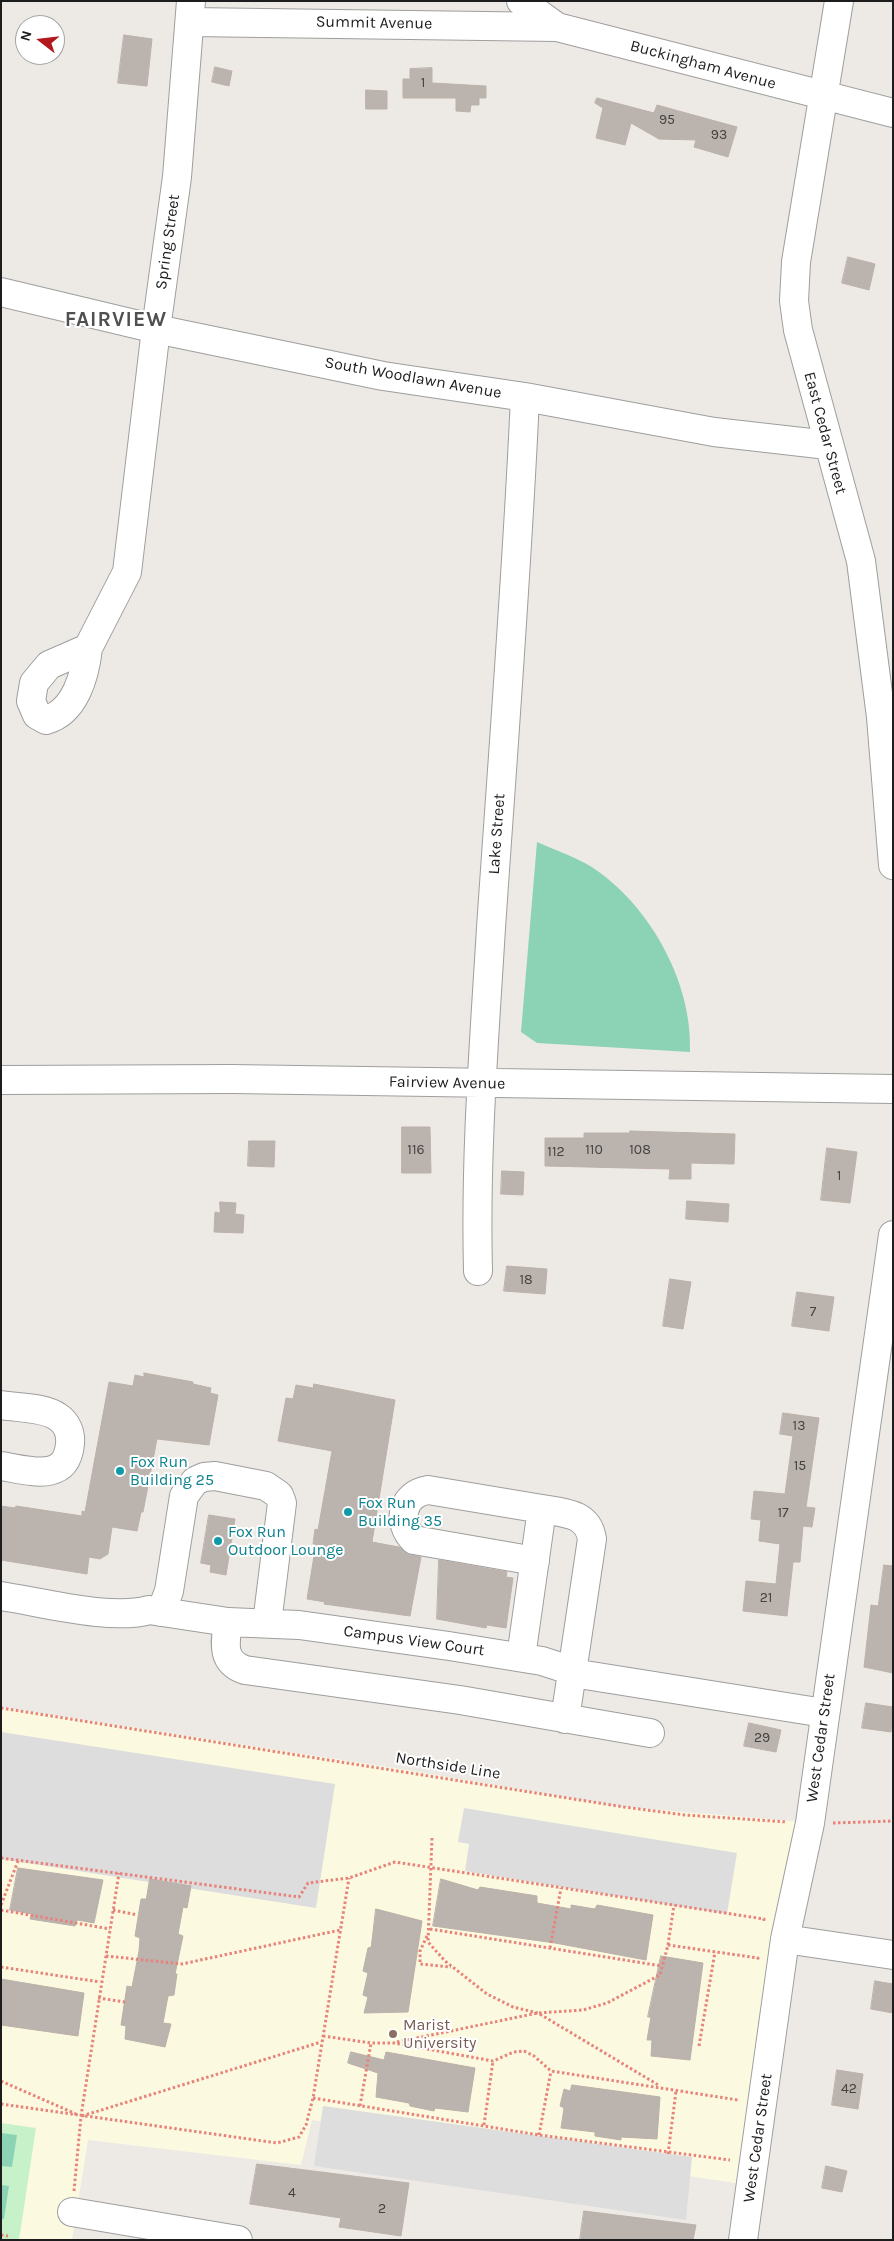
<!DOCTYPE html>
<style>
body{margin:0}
#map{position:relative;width:894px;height:2241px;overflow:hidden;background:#edeae5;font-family:Karla,sans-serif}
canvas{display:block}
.frame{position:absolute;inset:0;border:2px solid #1d1d1d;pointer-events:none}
.north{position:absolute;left:15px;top:15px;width:50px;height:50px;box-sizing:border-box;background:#fff;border:1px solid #a5a5a5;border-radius:50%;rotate:286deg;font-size:14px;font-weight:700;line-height:20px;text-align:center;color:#1d1d1d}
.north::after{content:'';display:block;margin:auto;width:18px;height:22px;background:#b2181c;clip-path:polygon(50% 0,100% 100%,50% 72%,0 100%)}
</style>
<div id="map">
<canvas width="894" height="2241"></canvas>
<div class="frame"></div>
<div class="north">N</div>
</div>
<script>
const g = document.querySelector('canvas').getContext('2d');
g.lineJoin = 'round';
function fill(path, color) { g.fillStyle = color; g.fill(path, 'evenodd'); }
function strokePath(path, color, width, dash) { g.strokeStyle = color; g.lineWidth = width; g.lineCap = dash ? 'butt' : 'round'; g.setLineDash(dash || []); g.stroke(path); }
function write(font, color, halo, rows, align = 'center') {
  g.font = font + ' Karla,sans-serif'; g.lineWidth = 4; g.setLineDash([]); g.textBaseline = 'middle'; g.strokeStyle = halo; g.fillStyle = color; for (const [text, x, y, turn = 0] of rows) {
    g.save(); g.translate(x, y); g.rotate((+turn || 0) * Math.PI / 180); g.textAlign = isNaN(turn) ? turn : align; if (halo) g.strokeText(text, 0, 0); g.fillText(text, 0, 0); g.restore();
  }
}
fill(new Path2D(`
 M1 1707 406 1770 624 1807 815 1823 762 2187 312 2120 301 2165 88 2140 72 2240H1Z`), '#fbfae0');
fill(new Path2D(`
 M1 2123 36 2128 19 2240H1Z`), '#c7f2c9');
fill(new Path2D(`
 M537 842C557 851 582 859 599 872 653 911 693 986 690 1052L537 1043 521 1032Z
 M1 2133 17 2135 12 2167 1 2166Z
 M1 2185 9 2186 4 2219H1Z`), '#8cd3b6');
fill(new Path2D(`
 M1 1732 335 1784 316 1908 1 1859Z
 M464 1808 737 1853 727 1914 465 1871 469 1844 458 1842Z
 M323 2106 692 2157 686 2220 314 2166Z`), '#ddd');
const building = new Path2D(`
 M124 35 152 39 147 86 118 83Z
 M215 67 232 71 229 86 212 82Z
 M432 68V83L486 86V98H479V105H471L470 112 456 111V98H403V79H410V69Z
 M366 90 387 91V109H366Z
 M597 98 654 113 657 105 737 127 728 157 694 147 696 140 659 139 631 123 625 145 596 138 603 108 595 103Z
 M848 257 875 264 869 290 842 283Z
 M402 1127H430L431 1173H402Z
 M630 1131 735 1134 734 1164 691 1163V1179H669L670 1169 545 1166V1138H584V1133H630Z
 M249 1141H275L274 1167 248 1166Z
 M827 1148 857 1152 850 1203 821 1200Z
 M502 1171 524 1172 523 1195 501 1194Z
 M687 1201 729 1204 728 1222 686 1219Z
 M220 1202 236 1203 235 1214 244 1215 243 1233 214 1232 215 1212 220 1213Z
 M507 1266 547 1269 545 1294 504 1291Z
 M670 1279 691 1282 683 1329 663 1326Z
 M797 1292 834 1297 829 1331 792 1326Z
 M144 1373 193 1382V1384L211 1388 210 1393 218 1395 209 1445 157 1439 143 1512H141L137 1531 112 1527 108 1554 100 1559 89 1557 87 1574 1 1560V1506L15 1508 16 1506 82 1516V1511L85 1512 109 1382 133 1386 135 1375 144 1377Z
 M314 1384 395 1400 372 1542 399 1547 411 1555 421 1557 410 1616 324 1604 325 1602 307 1599 316 1544H313L315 1529 318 1530 332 1451 278 1441 286 1398 293 1399 296 1385 313 1388Z
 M783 1413 819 1418 806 1507 815 1508 812 1527 803 1526 800 1562H793L787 1616 743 1611 746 1581 776 1584 780 1544 759 1541 761 1520 751 1519 754 1491 785 1494 793 1436 780 1434Z
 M209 1515 235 1519 226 1575 210 1572 211 1565 201 1563Z
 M439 1560 507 1572 506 1577 513 1578 506 1628 487 1625 486 1628 437 1619Z
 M884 1565 893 1566V1673L864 1667 871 1605 878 1606Z
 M866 1703 893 1707 891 1732 862 1728Z
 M749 1723 781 1730 776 1752 744 1746Z
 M18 1868 103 1880 94 1923 77 1920 75 1926 30 1919 32 1914 10 1910Z
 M150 1879 191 1886 187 1908 183 1907 178 1934 183 1936 175 1974H177L174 1995 168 1996 163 2023 171 2024 165 2047 125 2039 126 2026 121 2025 127 1986 132 1987 139 1951 140 1938 135 1936 141 1899H146Z
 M441 1879 478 1890 480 1887 537 1896V1903L571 1909V1905L595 1909 597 1905 653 1915 646 1960 555 1943 433 1926Z
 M376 1909 422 1921 408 2012 364 2013 368 1997 363 1995 368 1973 363 1971 368 1948 371 1947Z
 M661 1956 703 1963 690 2060 651 2056 652 2040H647L651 2017H648Z
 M1 1979 84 1993 78 2036 1 2025Z
 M875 1981 893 1984V2013L871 2009Z
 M351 2052 384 2060 386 2052 475 2068 468 2112 435 2108 434 2111 410 2106 409 2103 376 2097 378 2073 348 2063Z
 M837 2070 863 2074 858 2109 832 2105Z
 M572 2085 660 2097 657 2139 621 2137V2140L595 2136V2132L561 2128 564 2108 560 2106 564 2089 570 2091Z
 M257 2164 409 2183 401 2236 339 2227 341 2218 250 2204Z
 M826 2166 847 2171 842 2192 822 2188Z
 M584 2211 696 2225 693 2240H580Z`);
fill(building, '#bab3ae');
strokePath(building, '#bdb1a9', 1);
const minor = new Path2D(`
 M521 1 557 27 893 113
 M839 1 796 262 794 301 798 330 861 561 881 717 893 865
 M190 22 557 27
 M1 292 156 329 383 376 525 397 714 432 828 445
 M88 648C85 676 75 712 46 720L37 715 31 701 34 683 49 665 88 648 127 572 156 329 177 177 191 1
 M1 1080 232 1079 893 1089
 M478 1271C475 1157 484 1043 491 928 503 751 517 574 525 397
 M1 1405C18 1408 44 1407 58 1417 67 1423 71 1433 70 1444 66 1484 28 1470 1 1466
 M535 1561 414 1540C396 1522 402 1494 428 1490L542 1509
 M1 1596C41 1602 112 1621 149 1610L228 1622 299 1625 449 1646 542 1661 585 1675 824 1713
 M161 1612 169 1591 184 1496 195 1481 204 1477 215 1476 266 1486 279 1495 282 1503 267 1623
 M228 1622C225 1643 221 1662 245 1670L460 1700 650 1733
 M521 1657 542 1509C565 1513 588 1513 592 1539L565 1719
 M785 1939 893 1955
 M72 2212 238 2240
 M743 2240 785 1939 810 1823 893 1235`);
strokePath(minor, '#9e9e9e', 30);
strokePath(new Path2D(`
 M1 1708 624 1807 685 1815 787 1822
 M833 1823 893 1821
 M432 1838 428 1942 445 1961 487 1994 513 2007 538 2013 660 2086
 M1 1858 299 1897 308 1883 349 1878 395 1862 764 1919 763 1923
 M1 1905 18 1861
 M1 1910 110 1929
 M113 1910 137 1915
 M430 1929 662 1966
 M427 1936 420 1951V1964L451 1967
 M668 1945 674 1905
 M550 1948 561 1888
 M106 1956 182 1964 340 1930
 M1 1967 100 1982
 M98 1998 125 2002
 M323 2036 371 2043H394L493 2061 514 2052 524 2051 534 2056 551 2071 738 2100
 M397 2042 538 2013 583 2010 607 2003 660 1975 668 1945 758 1958 757 1961
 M699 2046 715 1952
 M1 2081 76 2114
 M313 2098 539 2135 730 2160
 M1 2104 277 2143 299 2137 306 2125 313 2098 349 1878
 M360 2106 371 2043
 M82 2116 321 2042
 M484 2125 493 2061
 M539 2135 551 2071
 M668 2154 676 2091
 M74 2191 81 2116 119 1873
 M1 2235 8 2236`), '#e8837b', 3, [2.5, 2.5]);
strokePath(minor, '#fff', 28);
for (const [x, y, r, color] of [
 [120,1471,5,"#0f9aa8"],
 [348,1512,5,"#0f9aa8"],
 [218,1541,5,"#0f9aa8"],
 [393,2034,5,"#8d6e63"]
]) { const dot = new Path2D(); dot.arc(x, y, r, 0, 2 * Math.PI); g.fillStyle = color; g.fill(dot); strokePath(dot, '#fff', 2); }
write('14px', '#444241', null, [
 ["1",423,83],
 ["95",667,120],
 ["93",719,135],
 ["116",416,1150],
 ["110",594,1150],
 ["108",640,1150],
 ["112",556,1152],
 ["1",839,1176],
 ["18",526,1280],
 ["7",813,1312],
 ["13",799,1426],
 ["15",800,1466],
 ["17",783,1513],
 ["21",766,1598],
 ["29",762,1738],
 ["42",849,2089],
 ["4",292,2193],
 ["2",382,2209]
]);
write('16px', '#1d1d1d', '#fff', [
 ["Summit Avenue",374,23,1],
 ["Buckingham Avenue",703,65,15],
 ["Spring Street",168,242,-82],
 ["South Woodlawn Avenue",413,378,10],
 ["East Cedar Street",825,433,75],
 ["Lake Street",497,834,-86],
 ["Fairview Avenue",447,1083,1],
 ["Campus View Court",414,1641,8],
 ["West Cedar Street",821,1738,-82],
 ["Northside Line",448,1766,9],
 ["West Cedar Street",758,2138,-82]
]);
write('16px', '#0d838f', '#fff', [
 ["Fox Run",130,1462],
 ["Building 25",130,1480],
 ["Fox Run",358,1503],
 ["Building 35",358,1521],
 ["Fox Run",228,1532],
 ["Outdoor Lounge",228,1550]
], 'left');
write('16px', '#785e54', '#fff', [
 ["Marist",403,2025],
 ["University",403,2043]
], 'left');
g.letterSpacing = '1px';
write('bold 21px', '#505050', '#fff', [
 ["FAIRVIEW",116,320]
]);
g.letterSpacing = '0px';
</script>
